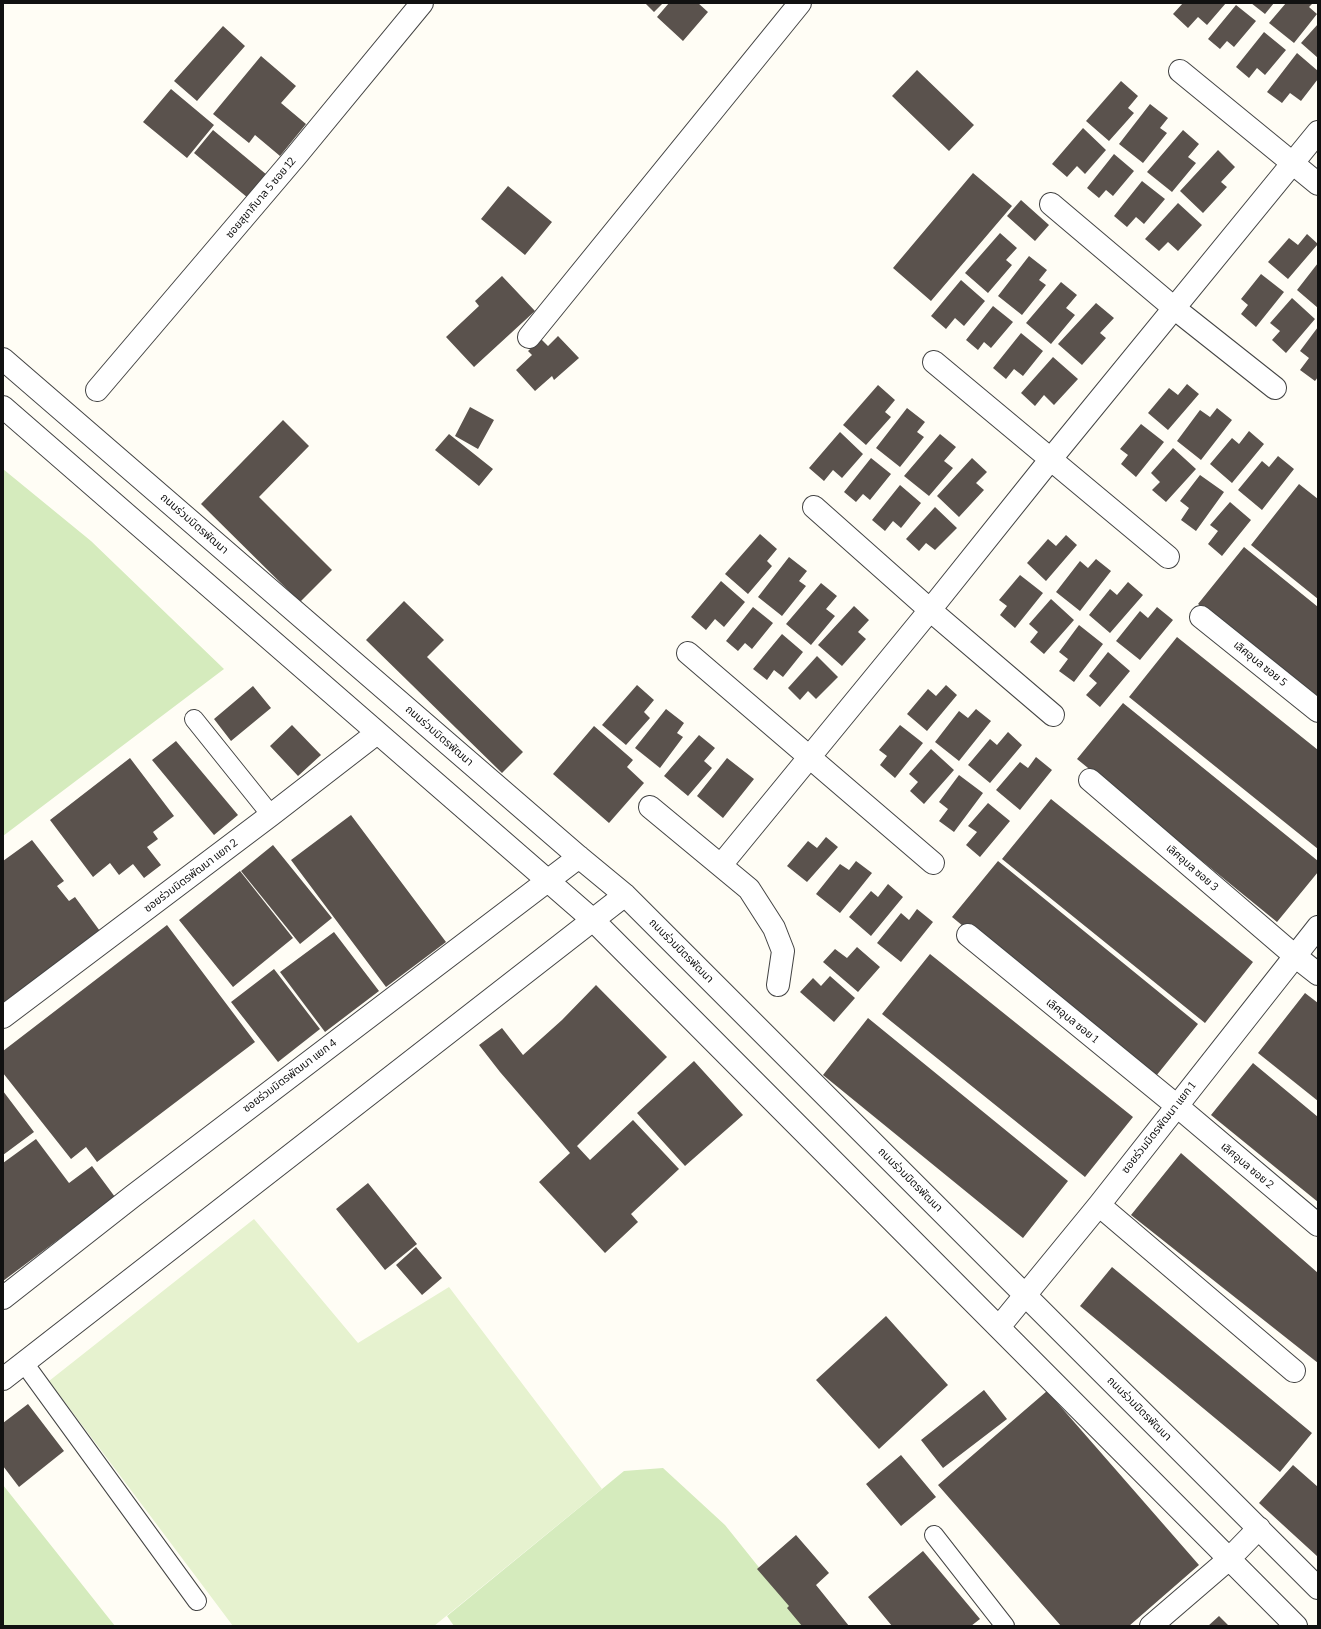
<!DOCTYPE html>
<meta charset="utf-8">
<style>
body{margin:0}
#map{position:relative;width:1321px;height:1629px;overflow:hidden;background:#fffdf5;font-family:Bitter,serif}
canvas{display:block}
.frame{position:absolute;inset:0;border:4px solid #111;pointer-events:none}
</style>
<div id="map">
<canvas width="1321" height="1629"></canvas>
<div class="frame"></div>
</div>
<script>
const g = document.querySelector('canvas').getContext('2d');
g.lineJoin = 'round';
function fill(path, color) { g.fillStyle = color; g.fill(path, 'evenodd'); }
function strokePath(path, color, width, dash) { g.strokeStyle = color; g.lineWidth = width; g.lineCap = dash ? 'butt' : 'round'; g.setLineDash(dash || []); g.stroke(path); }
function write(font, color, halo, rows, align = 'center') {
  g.font = font + ' Bitter,"Noto Sans Thai",serif'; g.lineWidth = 4; g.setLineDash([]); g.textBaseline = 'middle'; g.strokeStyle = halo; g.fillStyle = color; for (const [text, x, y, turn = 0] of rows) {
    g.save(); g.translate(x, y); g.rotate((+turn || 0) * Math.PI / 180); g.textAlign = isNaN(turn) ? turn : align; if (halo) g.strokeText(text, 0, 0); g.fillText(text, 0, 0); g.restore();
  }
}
fill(new Path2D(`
 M3 469 91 541 224 669 3 836Z
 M663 1468 725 1525 806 1626H454L447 1616 624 1471Z
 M3 1485 115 1626H3Z`), '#d5ebbd');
fill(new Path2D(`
 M254 1219 358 1343 449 1287 602 1489 434 1626H233L49 1381Z`), '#e6f2cf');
fill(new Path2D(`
 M645 3H663L654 12Z
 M669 3H698L708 12 683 41 657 17Z
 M1183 3H1226L1207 25 1198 17 1188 28 1173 14Z
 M1251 3H1274L1265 14Z
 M1286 3H1313L1309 7 1317 14 1294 43 1269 23Z
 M1236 5 1256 21 1234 47 1227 41 1220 49 1208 39Z
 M1318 24V58L1301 43Z
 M223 26 245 46 197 101 174 81Z
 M1264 32 1286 50 1265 75 1257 68 1249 78 1236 67Z
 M1297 53 1318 71V79L1301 101 1290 93 1282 103 1267 92Z
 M261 56 296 86 281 103 306 124 280 156 255 135 249 143 213 114Z
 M917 70 974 125 949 151 892 96Z
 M1121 81 1138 96 1128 108 1134 113 1109 141 1086 121Z
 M171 89 214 125 187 158 143 122Z
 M1150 104 1168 118 1160 128 1167 133 1143 163 1119 144Z
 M1083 128 1106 150 1085 174 1077 166 1067 177 1052 164Z
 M213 130 267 175 248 198 194 153Z
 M1183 130 1199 144 1188 157 1196 163 1172 192 1147 172Z
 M1218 150 1235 167 1221 182 1227 187 1203 213 1180 191Z
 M1114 154 1134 171 1113 196 1106 190 1099 198 1087 188Z
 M973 173 1012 206 931 301 893 268Z
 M1142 181 1165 199 1144 224 1136 217 1127 227 1114 216Z
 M508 186 552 222 525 255 481 219Z
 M1021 200 1049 225 1035 241 1007 216Z
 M1178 203 1202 225 1178 251 1168 242 1159 251 1145 239Z
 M1000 233 1017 248 1006 260 1012 265 988 293 965 273Z
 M1307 234 1318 244 1288 279 1268 262 1289 238 1298 245Z
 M1029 256 1047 270 1039 280 1046 285 1022 315 998 296Z
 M1318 263V308L1297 290Z
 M1261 274 1284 292 1256 327 1241 314 1248 305 1241 299Z
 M502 276 535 311 474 367 446 337 479 306 475 301Z
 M961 280 985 301 964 326 955 318 946 329 931 316Z
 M1061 282 1077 295 1066 308 1075 315 1051 344 1026 323Z
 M1292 298 1315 319 1286 353 1272 340 1280 331 1270 323Z
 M1096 303 1114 318 1100 333 1106 338 1082 365 1058 344Z
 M993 306 1013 322 991 348 984 342 978 350 966 340Z
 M1318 327V377L1315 381 1300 370 1309 358 1300 351Z
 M1021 333 1043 351 1023 376 1014 369 1006 379 993 368Z
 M558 336 579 358 554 380 552 376 535 391 516 370 532 355 528 351 541 339 548 346Z
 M1053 357 1078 379 1054 405 1044 395 1035 406 1021 393Z
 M1187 384 1199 394 1168 430 1148 413 1169 388 1178 395Z
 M878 385 895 400 885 412 891 417 866 445 843 425Z
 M470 407 494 420 478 449 455 436Z
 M907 408 925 422 917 432 924 437 900 467 876 448Z
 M1217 408 1232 420 1201 460 1177 441 1200 410 1210 417Z
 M283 420 309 446 259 497 332 570 300 602 201 504Z
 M1141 424 1164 442 1136 477 1121 464 1128 455 1120 449Z
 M1249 431 1264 444 1232 483 1210 464 1232 438 1239 444Z
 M840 432 863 454 842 478 833 470 824 481 809 468Z
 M449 434 493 469 479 486 435 450Z
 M940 434 956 447 944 461 953 468 929 496 904 476Z
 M1173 448 1196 469 1166 502 1152 490 1160 482 1151 473Z
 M1278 456 1294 469 1262 510 1238 490 1262 461 1269 467Z
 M871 458 891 474 870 500 863 494 856 502 844 492Z
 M972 458 987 472 976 483 984 490 959 517 937 496Z
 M1200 475 1224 492 1196 531 1181 520 1189 508 1180 501Z
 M1299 484 1318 499V599L1251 545Z
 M900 485 921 503 901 528 893 521 885 531 872 520Z
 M1230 502 1251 520 1222 556 1208 544 1218 531 1210 525Z
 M935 507 957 528 935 550 926 543 919 551 906 539Z
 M760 534 777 549 767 561 772 566 748 594 725 574Z
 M1066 535 1077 545 1046 581 1027 563 1048 539 1056 546Z
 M1244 547 1318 607V701L1198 604Z
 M789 557 807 571 799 581 806 586 782 616 758 597Z
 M1096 559 1111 571 1080 611 1056 592 1080 561 1088 568Z
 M1020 575 1043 593 1015 628 1000 615 1007 606 999 600Z
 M721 581 745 602 724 627 715 619 706 630 691 617Z
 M1128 582 1143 595 1110 633 1089 615 1110 589 1117 595Z
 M821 583 837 596 826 609 835 616 811 645 786 624Z
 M1051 599 1074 620 1044 654 1030 642 1038 632 1029 624Z
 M404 601 444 640 427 657 523 752 502 773 366 640Z
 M854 606 869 620 858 632 866 639 842 666 818 645Z
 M753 607 773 623 752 649 745 643 738 651 726 641Z
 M1157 607 1173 620 1140 660 1116 641 1140 611 1148 618Z
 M1079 625 1103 644 1074 682 1059 671 1068 659 1059 652Z
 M782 634 803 652 783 677 774 670 767 680 753 669Z
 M1177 637 1318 750V849L1129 697Z
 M1108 652 1130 671 1100 707 1086 695 1097 683 1089 676Z
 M817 656 838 677 816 699 808 691 800 700 788 688Z
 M637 685 654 700 644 712 650 718 626 745 602 725Z
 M946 685 957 695 927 731 907 714 928 689 936 696Z
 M253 686 271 708 231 741 214 719Z
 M1123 703 1318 861V872L1277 922 1077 759Z
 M666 709 684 723 677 733 683 737 660 768 635 748Z
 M976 709 991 721 959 761 935 742 959 711 968 718Z
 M292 725 321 755 298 776 270 746Z
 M900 725 923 743 895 778 880 765 887 756 879 750Z
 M594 726 633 760 627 767 644 783 609 823 553 774Z
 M1008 732 1022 745 990 783 968 765 990 739 997 745Z
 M699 735 715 748 704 761 712 768 688 796 664 776Z
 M176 741 238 815 214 835 152 760Z
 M931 749 954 770 924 804 910 791 918 782 909 774Z
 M1036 757 1052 770 1020 810 996 790 1020 762 1028 768Z
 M130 758 174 816 153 832 158 839 147 847 161 865 144 878 133 864 119 875 110 863 93 877 50 820Z
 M727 758 754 779 723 818 697 796Z
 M959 775 983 793 954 832 939 821 948 809 939 802Z
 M1051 799 1253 962 1205 1023 1002 859Z
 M988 803 1010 821 980 857 966 845 977 832 968 826Z
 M351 815 446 942 386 987 291 860Z
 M826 837 838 847 807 882 787 866 808 841 817 848Z
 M32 840 64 881 57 886 69 901 75 897 105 938 3 1014V861Z
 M273 845 332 918 300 944 241 871Z
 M856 861 872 873 840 913 816 894 840 864 849 870Z
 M998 861 1198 1024 1152 1081 952 917Z
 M240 871 293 938 233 987 179 920Z
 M888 884 903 897 871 936 849 917 871 891 878 897Z
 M917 909 933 922 901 962 877 943 901 913 909 920Z
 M167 925 255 1042 97 1162 86 1147 71 1159 3 1073V1051Z
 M334 932 379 991 325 1032 280 972Z
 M857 947 880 967 858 992 823 962 835 949 847 958Z
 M930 954 1133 1117 1085 1177 882 1014Z
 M274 969 320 1029 278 1062 231 1002Z
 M830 976 855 998 834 1022 800 992 813 978 821 986Z
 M596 985 667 1057 577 1146 590 1160 633 1120 679 1169 631 1214 638 1222 605 1253 539 1182 570 1153 500 1072 479 1045 502 1028 523 1055 562 1020Z
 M1305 993 1318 1003V1101L1258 1053Z
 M868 1018 1068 1181 1023 1238 823 1075Z
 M694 1061 743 1115 685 1166 637 1113Z
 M1253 1063 1318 1117V1202L1211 1115Z
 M3 1091 34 1132 3 1155Z
 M36 1139 69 1183 92 1166 115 1197 3 1281V1163Z
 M1181 1153 1318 1273V1363L1131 1215Z
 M368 1183 417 1244 385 1270 336 1209Z
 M416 1247 442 1278 422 1295 396 1265Z
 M1112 1267 1312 1433 1280 1472 1080 1306Z
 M886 1316 948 1385 879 1449 816 1380Z
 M984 1390 1007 1419 943 1468 921 1440Z
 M1047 1391 1199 1565 1129 1626H1061L938 1485Z
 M28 1404 64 1451 19 1487 3 1466V1423Z
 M901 1455 936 1497 901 1526 866 1484Z
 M1293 1465 1318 1487V1557L1259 1503Z
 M796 1535 829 1573 816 1585 849 1626H802L787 1608 789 1606 757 1569Z
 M923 1551 980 1619 971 1626H892L868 1597Z
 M1219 1616 1229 1626H1208Z`), '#5a524d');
const service = new Path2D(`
 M194 719 271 815
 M24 1363 197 1601
 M934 1535 1005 1626`);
const minor = new Path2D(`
 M1180 71 1318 184
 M1051 204 1174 308 1275 388
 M529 337 800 3
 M3 359 579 857 625 895 1318 1588
 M934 362 1168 557
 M97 390 296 156 422 3
 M3 407 593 920 1296 1626
 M814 507 930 610 1053 715
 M1201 617 1318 711
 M688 653 933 863
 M1090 780 1295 956 1318 974
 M650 807 749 889 774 928 783 951 778 985
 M721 865 930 610 1050 460 1318 132
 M968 935 1177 1106 1318 1225
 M3 1017 271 815 377 733
 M1099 1205 1294 1371
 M3 1298 133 1196 579 857
 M999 1327 1099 1205 1318 927
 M3 1379 625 895
 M1151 1626 1229 1559 1259 1528`);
strokePath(service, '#444', 20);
strokePath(minor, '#444', 24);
strokePath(service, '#fff', 18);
strokePath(minor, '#fff', 22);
write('11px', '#111', '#fff', [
 ["ซอยสุขาภิบาล 5 ซอย 12",261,198,-50],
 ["ถนนร่วมมิตรพัฒนา",194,524,41],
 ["เลิศอุบล ซอย 5",1260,664,39],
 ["ถนนร่วมมิตรพัฒนา",439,736,41],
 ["เลิศอุบล ซอย 3",1192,868,41],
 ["ซอยร่วมมิตรพัฒนา แยก 2",191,876,-37],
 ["ถนนร่วมมิตรพัฒนา",681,951,45],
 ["เลิศอุบล ซอย 1",1072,1021,39],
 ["ซอยร่วมมิตรพัฒนา แยก 4",290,1076,-37],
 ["ซอยร่วมมิตรพัฒนา แยก 1",1159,1128,-52],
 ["เลิศอุบล ซอย 2",1247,1166,40],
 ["ถนนร่วมมิตรพัฒนา",910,1180,45],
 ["ถนนร่วมมิตรพัฒนา",1139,1409,45]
]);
</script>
